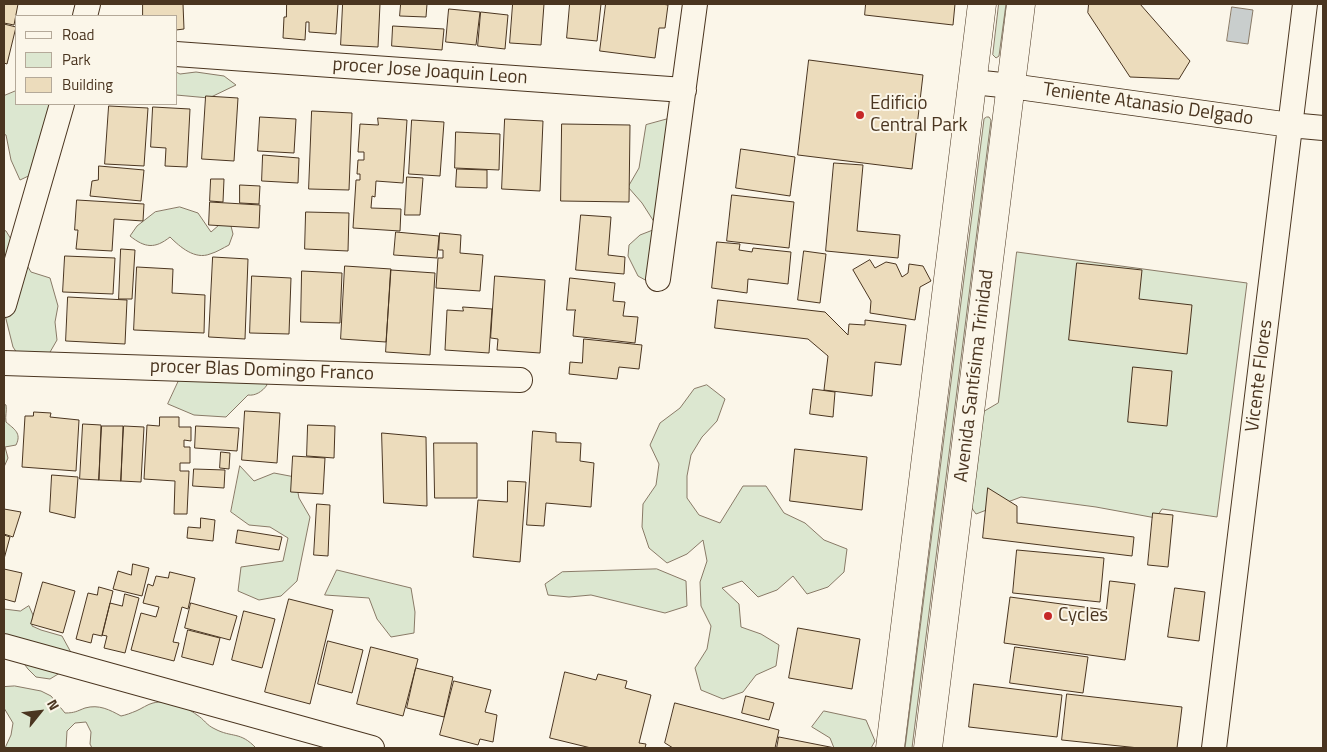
<!DOCTYPE html>
<meta charset="utf-8">
<style>
body{margin:0}
#map{position:relative;width:1327px;height:752px;overflow:hidden;background:#fbf6e9;font-family:"Titillium Web",sans-serif}
canvas{display:block}
.frame{position:absolute;inset:0;border:5px solid #4a3520;pointer-events:none}
.legend{position:absolute;left:15px;top:15px;width:162px;height:90px;box-sizing:border-box;background:#fbf6e9;border:1px solid #b4a999;margin:0;padding:6px 9px;list-style:none;font-size:15px;color:#4a3520}
.legend li{display:flex;align-items:center;gap:10px;height:25px}
.legend b{width:25px;border:1px solid #b4a999}
.north{position:absolute;left:15px;top:687px;width:50px;height:50px;-webkit-text-stroke:4px #fbf6e9;paint-order:stroke;rotate:61deg;font-size:14px;font-weight:700;line-height:20px;text-align:center;color:#4a3520}
.north::after{content:'';display:block;margin:auto;width:18px;height:22px;background:#4a3520;clip-path:polygon(50% 0,100% 100%,50% 72%,0 100%)}
</style>
<div id="map">
<canvas width="1327" height="752"></canvas>
<div class="frame"></div>
<ul class="legend">
<li><b style="height:6px;background:#fbf6e9"></b>Road</li>
<li><b style="height:14px;background:#dce7d0"></b>Park</li>
<li><b style="height:14px;background:#ecdcbc"></b>Building</li>
</ul>
<div class="north">N</div>
</div>
<script>
const g = document.querySelector('canvas').getContext('2d');
g.lineJoin = 'round';
function fill(path, color) { g.fillStyle = color; g.fill(path, 'evenodd'); }
function strokePath(path, color, width, dash) { g.strokeStyle = color; g.lineWidth = width; g.lineCap = dash ? 'butt' : 'round'; g.setLineDash(dash || []); g.stroke(path); }
function write(font, color, halo, rows, align = 'center') {
  g.font = font + ' "Titillium Web",sans-serif'; g.lineWidth = 4; g.setLineDash([]); g.textBaseline = 'middle'; g.strokeStyle = halo; g.fillStyle = color; for (const [text, x, y, turn = 0] of rows) {
    g.save(); g.translate(x, y); g.rotate((+turn || 0) * Math.PI / 180); g.textAlign = isNaN(turn) ? turn : align; if (halo) g.strokeText(text, 0, 0); g.fillText(text, 0, 0); g.restore();
  }
}
const green = new Path2D(`
 M999 4H1006L999 56 996 58 993 55Z
 M176 72 180 74 196 72 224 76 236 85 209 98 176 95Z
 M16 91V104H55L39 171 20 180 11 160 6 135 4 134V96Z
 M987 117H989L991 120 912 748H905L984 119Z
 M668 119 658 287 638 276 628 256 629 245 640 235 658 228 642 203 628 187 639 168 646 125Z
 M180 207 198 213 211 232 219 225 230 222 233 234 229 245C223 248 217 252 210 254 195 260 180 247 170 237 155 249 145 248 130 236L137 226 155 212Z
 M4 230 6 231 31 272 50 278 58 306 55 322 57 340 42 366 25 365 13 347 5 315Z
 M1017 252 1247 283 1217 517 1162 509 1156 518 1096 507 1021 497 976 514 954 483 976 416 998 403Z
 M181 376 265 380 267 385C262 392 255 396 248 395L226 417 194 415 168 404Z
 M707 385 725 399 717 421 702 437 691 455 687 476V498L699 515 720 523 743 486H766L784 513 805 523 824 540 847 549 844 572 828 587 807 594 793 576 777 590 758 597 742 581 722 588 739 604 741 627 761 634 779 645 776 666 756 675 743 692 723 699 701 690 695 668 707 649 711 626 701 606 700 582 707 561 703 540 687 554 667 563 649 548 642 527 643 504 656 485 659 464 650 445 660 423 680 408 694 389Z
 M4 404 6 405C7 411 5 416 6 422 14 429 22 433 16 445L5 447 8 458 4 467Z
 M240 466 254 481 274 473 295 477 299 498 310 517 297 581 281 596 259 600 238 591 241 567 283 561 288 538 270 527 249 525 231 512Z
 M657 569 686 581 687 606 665 613 591 595 569 597 548 595 545 584 562 572Z
 M337 570 411 588 415 612 414 633 391 637 377 619 369 598 325 595Z
 M29 606 33 615 32 626 41 630 62 636 74 658 68 668 50 679 36 677 28 669 22 661 4 652V609L20 611Z
 M15 686 41 691 51 696 65 713C75 713 77 711 85 708 99 704 110 710 121 716 126 715 131 713 136 711 141 709 148 704 153 703 168 699 185 706 197 715 204 719 206 725 215 729 232 738 240 731 256 748H92L90 744 91 732 86 722 75 723 67 731 66 748H5L11 735 13 723 4 708V687Z
 M824 711 866 720 875 741 871 748H834L830 738 812 727Z`);
fill(green, '#dce7d0');
strokePath(green, '#887966', 1);
const water = new Path2D(`
 M1232 7 1253 10 1248 44 1227 41Z`);
fill(water, '#c9cecd');
strokePath(water, '#887966', 1);
const building = new Path2D(`
 M4 4H18L14 25 4 23Z
 M143 4H183L184 29 176 30V16H143Z
 M287 4H338L336 34 309 32V22H306L305 40 283 38 284 17H286Z
 M343 4H380L378 47 341 45Z
 M401 4H427L426 17 400 16Z
 M513 4H544L541 45 510 43Z
 M570 4H601L597 41 567 38Z
 M606 4H662L668 5 665 28H659L655 58 600 51Z
 M866 4H955L953 25 865 15Z
 M1089 4H1140L1190 61 1179 79 1130 77 1088 13Z
 M449 9 480 12 476 45 446 42Z
 M481 12 508 15 505 49 478 46Z
 M4 24 16 27 7 64 4 63Z
 M393 26 444 29 442 50 392 46Z
 M809 60 923 75 912 169 798 155Z
 M206 96 238 98 234 161 202 159Z
 M109 106 148 108 144 166 105 164Z
 M153 107 190 109 187 167 165 166 166 148 151 147Z
 M312 111 352 113 349 190 309 189Z
 M260 117 296 119 294 153 258 151Z
 M378 118 407 120 403 183 376 181 375 197 372 196 371 208 401 209 400 231 353 228 356 180H360V174H357L358 160H364V152H358L360 124 378 125Z
 M505 119 543 121 540 191 502 189Z
 M412 120 444 122 440 176 409 174Z
 M562 124 630 125 629 202 561 201Z
 M456 132 500 134 499 170 455 168Z
 M741 149 795 157 790 196 736 188Z
 M263 155 299 158 298 183 262 181Z
 M834 163 863 165 857 231 900 235 898 258 826 251Z
 M99 166 144 170 141 201 90 196 92 181 98 180Z
 M457 169 487 170V188L456 187Z
 M407 177 423 178 420 215H405Z
 M211 179H224L223 202 210 201Z
 M240 185 260 186 259 204 240 203Z
 M732 195 794 202 789 248 727 241Z
 M77 200 144 204 143 221 114 219 112 251 76 249 78 230H75Z
 M210 202 260 205 259 228 209 225Z
 M306 212 349 213 348 251 305 249Z
 M581 215 611 217 608 255 625 257 624 274 576 270Z
 M396 232 439 236 437 258 394 255Z
 M440 233 461 235 460 253 483 255 480 291 436 288 438 258H443V250H439Z
 M717 242 740 244 739 250 752 252 753 248 791 252 788 284 748 279 747 293 712 288Z
 M121 249 135 250 132 299H119Z
 M804 251 826 254 820 303 798 300Z
 M65 256 115 258 113 294 63 292Z
 M213 257 248 259 245 339 209 337Z
 M870 260 875 268 886 262 896 264 902 277 908 273 909 264 923 266 931 281 920 287 915 320 870 313 871 301 853 270Z
 M1077 263 1142 270 1139 299 1192 305 1187 354 1069 340Z
 M345 266 391 269 386 342 341 339Z
 M137 267 173 269 172 293 205 295 204 333 134 330Z
 M391 270 435 273 430 355 386 352Z
 M302 271 342 273 340 323 301 322Z
 M252 276 291 278 289 334 250 333Z
 M495 276 545 280 540 353 497 350 498 339 491 338Z
 M570 278 615 283 613 301 625 302 623 316 638 317 635 343 573 336 575 311 576 310H567Z
 M68 297 127 300 125 344 66 341Z
 M718 300 825 312 848 335 849 324 865 325V320L906 325 901 365 875 362 872 396 824 390 828 356 808 339 715 328Z
 M463 307 492 309 489 353 445 350 447 310 463 311Z
 M584 339 642 345 639 369 619 367 617 379 569 374 570 362 582 363Z
 M1133 367 1172 371 1167 426 1128 422Z
 M813 389 835 392 833 417 810 414Z
 M245 411 280 413 277 463 242 460Z
 M34 412 51 413 50 417 79 420 76 471 22 467 25 416H33Z
 M160 417H179V427H191V441L184 440V447H190V463H180V471H189L187 514H174L175 481 144 479 147 425 159 426Z
 M83 424 101 425 99 480 80 479Z
 M308 425 335 426 334 458 307 456Z
 M102 426H123L121 481 99 480Z
 M124 426 144 427 141 482 121 481Z
 M196 426 239 428 237 451 195 448Z
 M533 431 556 433V442L581 443 580 461 594 463 591 507 546 503 544 526 527 525Z
 M382 433 426 437 427 506 384 503Z
 M434 443H477V498H435Z
 M795 449 867 457 862 510 790 501Z
 M221 452 230 453 229 469 220 468Z
 M293 456 325 458 323 494 291 492Z
 M194 469 225 470 224 488 193 486Z
 M52 475 78 477 75 518 50 512Z
 M508 481 526 482 520 562 473 557 478 500 507 502Z
 M988 488 1017 506V523L1134 537 1132 556 983 538Z
 M317 504 330 505 328 556 314 555Z
 M4 509 21 512 13 537 4 534Z
 M1153 513 1173 515 1168 567 1148 565Z
 M201 518 215 520 213 541 187 538 188 527 200 528Z
 M238 530 282 537 279 550 236 543Z
 M4 535 10 537 4 559Z
 M1017 550 1104 558 1100 602 1013 593Z
 M133 564 149 568 142 596 113 589 118 571 131 575Z
 M4 569 22 573 15 602 4 599Z
 M170 572 195 578 188 609 182 607 173 642 179 643 174 661 131 650 141 613 156 617 159 607 143 603 148 584 153 586 156 576 168 578Z
 M1110 581 1135 584 1125 660 1004 643 1010 597 1106 610Z
 M43 582 75 591 63 633 31 624Z
 M99 587 113 591 102 636 93 634 91 643 76 639 88 593 97 595Z
 M1175 588 1205 592 1199 641 1168 637Z
 M125 594 139 598 125 653 104 648 107 636 102 635 110 603 122 606Z
 M289 599 333 610 310 704 265 692Z
 M191 603 237 616 230 640 185 628Z
 M244 611 275 619 262 668 232 660Z
 M798 628 860 639 852 689 789 678Z
 M188 630 220 638 213 665 182 657Z
 M328 641 363 650 352 693 318 684Z
 M371 647 418 659 403 716 357 704Z
 M1015 647 1088 657 1083 693 1010 683Z
 M416 668 453 677 444 717 407 708Z
 M565 672 596 680 598 674 627 681 625 688 651 695 639 743 646 744 645 748H591L550 738Z
 M454 681 491 690 485 712 497 715 493 742 480 739 478 745 440 735Z
 M974 684 1062 695 1057 737 969 727Z
 M1067 694 1182 707 1177 748H1139L1062 740Z
 M746 696 774 703 769 720 742 713Z
 M675 703 779 730 775 748H673L665 743Z
 M779 737 835 748H777Z`);
fill(building, '#ecdcbc');
strokePath(building, '#4a3520', 1);
const street = new Path2D(`
 M85 16 88 4
 M176 54 684 90
 M973 82 1011 86 1290 125 1323 128
 M658 279 695 4
 M4 305 62 104
 M4 363 520 380
 M4 646 372 748
 M1214 748 1305 4`);
const primary = new Path2D(`
 M890 748 982 4
 M928 748 1021 4`);
strokePath(street, '#4a3520', 26);
strokePath(primary, '#4a3520', 29);
strokePath(street, '#fbf6e9', 24);
strokePath(primary, '#fbf6e9', 28);
for (const [x, y, r, color] of [
 [860,115,5,"#c62828"],
 [1048,616,5,"#c62828"]
]) { const dot = new Path2D(); dot.arc(x, y, r, 0, 2 * Math.PI); g.fillStyle = color; g.fill(dot); strokePath(dot, '#fbf6e9', 2); }
write('19px', '#4a3520', '#fbf6e9', [
 ["procer Jose Joaquin Leon",430,72,4],
 ["Teniente Atanasio Delgado",1148,105,8],
 ["procer Blas Domingo Franco",262,371,2],
 ["Avenida Santísima Trinidad",975,376,-83],
 ["Vicente Flores",1260,376,-83]
]);
write('19px', '#4a3520', '#fbf6e9', [
 ["Edificio",870,104],
 ["Central Park",870,126],
 ["Cycles",1058,616]
], 'left');
</script>
